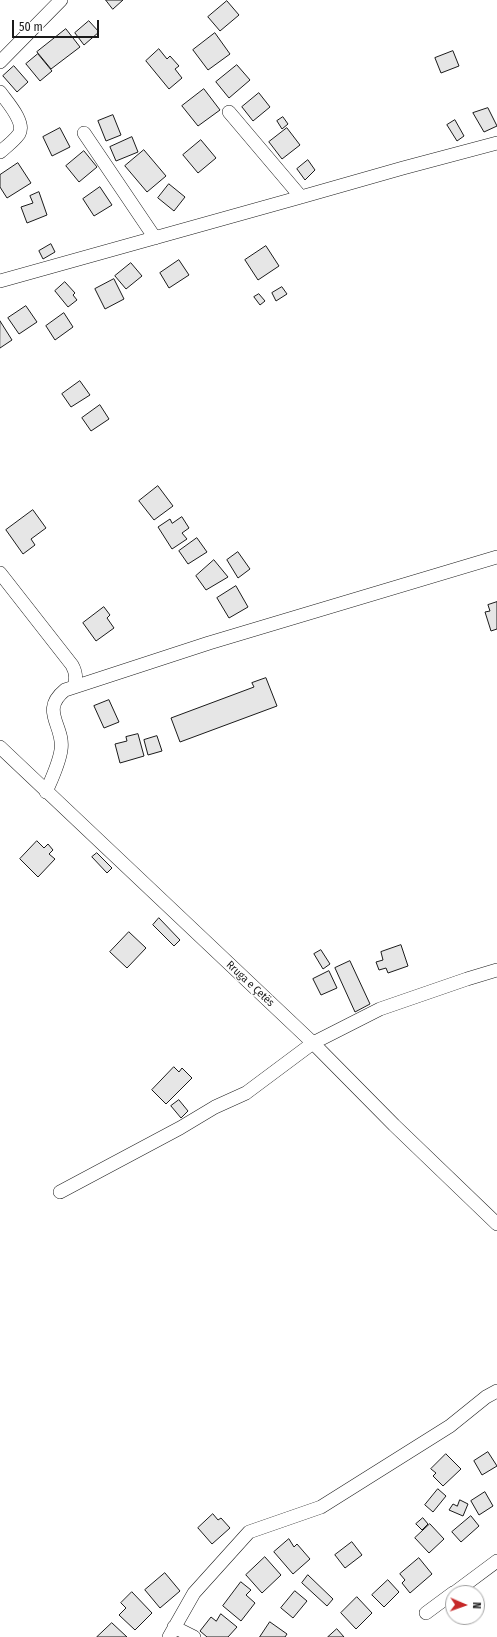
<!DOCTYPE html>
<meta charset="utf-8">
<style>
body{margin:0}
#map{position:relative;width:497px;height:1637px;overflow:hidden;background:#fff;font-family:"Fira Sans Condensed",sans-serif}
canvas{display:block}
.north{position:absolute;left:445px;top:1585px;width:40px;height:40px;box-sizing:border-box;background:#fff;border:1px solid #a3a3a3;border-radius:50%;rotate:92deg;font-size:11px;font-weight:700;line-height:16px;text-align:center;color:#1a1a1a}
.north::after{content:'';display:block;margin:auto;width:14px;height:18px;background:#c62828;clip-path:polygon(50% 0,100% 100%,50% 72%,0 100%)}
.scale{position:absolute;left:12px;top:20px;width:87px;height:18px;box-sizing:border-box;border:2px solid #1a1a1a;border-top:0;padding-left:5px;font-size:12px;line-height:14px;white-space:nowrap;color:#1a1a1a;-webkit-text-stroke:3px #fff;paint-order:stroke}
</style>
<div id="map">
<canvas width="497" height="1637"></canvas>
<div class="north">N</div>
<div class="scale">50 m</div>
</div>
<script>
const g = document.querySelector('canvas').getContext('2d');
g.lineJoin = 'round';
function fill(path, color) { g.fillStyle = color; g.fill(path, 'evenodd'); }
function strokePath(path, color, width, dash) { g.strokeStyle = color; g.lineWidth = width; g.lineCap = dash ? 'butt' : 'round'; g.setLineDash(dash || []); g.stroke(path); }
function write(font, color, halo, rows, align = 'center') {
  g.font = font + ' "Fira Sans Condensed",sans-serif'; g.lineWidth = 3; g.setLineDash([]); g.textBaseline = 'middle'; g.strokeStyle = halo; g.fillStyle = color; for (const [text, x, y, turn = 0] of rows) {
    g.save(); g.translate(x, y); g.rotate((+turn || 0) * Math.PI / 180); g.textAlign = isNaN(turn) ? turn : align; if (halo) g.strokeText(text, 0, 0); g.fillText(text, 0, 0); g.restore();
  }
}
const building = new Path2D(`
 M106 0H123L113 9Z
 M227 1 239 15 220 31 208 17Z
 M89 21 99 32 84 45 75 33Z
 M66 29 80 47 51 69 37 52Z
 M215 33 230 54 208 70 193 50Z
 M159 49 167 59 170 56 179 66 175 69 182 78 169 89 146 61Z
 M453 51 459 66 441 73 435 58Z
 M38 54 52 71 40 81 26 64Z
 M237 65 250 80 229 98 216 82Z
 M14 66 28 82 17 92 3 76Z
 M204 89 220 110 198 126 182 106Z
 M259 93 270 107 253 121 242 107Z
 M488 108 497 126 484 132 473 113Z
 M113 115 121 135 106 141 98 121Z
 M283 117 288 124 282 129 277 121Z
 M455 120 464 136 457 141 447 125Z
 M60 128 70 147 52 156 43 137Z
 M287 128 300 145 282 159 269 142Z
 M132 137 138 152 116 161 110 147Z
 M201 140 216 158 198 173 183 155Z
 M144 150 166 176 147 192 125 166Z
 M84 151 97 167 79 182 66 166Z
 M308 160 315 170 305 180 297 169Z
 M18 163 31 183 7 198 0 187V175Z
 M169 184 185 197 174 211 158 198Z
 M100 187 112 205 94 216 83 199Z
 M39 192 47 215 27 223 21 207 33 203 30 196Z
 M51 244 55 252 43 259 39 251Z
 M266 246 279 266 258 280 245 260Z
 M179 260 189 275 169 288 160 273Z
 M131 263 142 276 126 289 115 276Z
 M114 279 124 299 105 309 95 289Z
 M65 282 75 293 73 295 77 300 68 307 55 291Z
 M282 287 287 294 276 301 272 293Z
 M259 294 265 301 260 305 254 297Z
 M26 306 37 322 19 334 8 318Z
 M64 313 73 327 55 340 46 326Z
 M0 321 12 340 0 348Z
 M80 381 90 395 71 407 62 394Z
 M100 405 109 419 91 431 82 418Z
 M158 486 173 506 154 520 139 501Z
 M33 510 46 528 31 539 35 545 23 554 6 530Z
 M182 517 189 528 182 533 187 539 172 549 158 527 170 519 172 523Z
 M197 538 207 552 188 564 179 551Z
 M238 552 250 569 238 578 227 560Z
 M214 560 228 577 206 590 196 576Z
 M236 586 248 607 229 618 217 598Z
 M497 602V629L491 631 485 612 490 611 488 605Z
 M104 607 110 615 107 618 114 628 96 641 83 623Z
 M266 678 277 706 180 742 171 718 254 687 252 683Z
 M109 700 119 722 104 728 94 706Z
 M138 734 144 756 120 763 115 744 127 741 126 737Z
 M157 736 162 751 148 755 144 740Z
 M37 841 44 848 48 844 53 850 49 854 55 859 38 877 20 859Z
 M97 853 112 868 107 873 92 857Z
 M159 918 180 940 174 946 153 925Z
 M129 932 146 948 127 968 110 952Z
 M401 945 408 966 388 973 386 968 379 970 376 962 383 960 381 952Z
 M321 950 330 964 323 969 314 954Z
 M350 961 370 1004 355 1012 335 968Z
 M329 971 337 988 321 995 313 979Z
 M174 1067 179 1072 182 1068 192 1078 166 1104 152 1090Z
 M179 1100 188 1111 181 1118 171 1106Z
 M488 1452 497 1466 482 1475 474 1461Z
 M446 1454 461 1469 443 1486 433 1476 436 1473 431 1469Z
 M438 1489 446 1496 433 1512 425 1505Z
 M485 1492 493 1506 479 1515 471 1501Z
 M460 1500 468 1504 463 1516 449 1510 453 1504 457 1506Z
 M213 1514 218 1520 221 1518 230 1528 212 1544 198 1528Z
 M471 1516 479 1526 461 1542 452 1532Z
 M423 1518 428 1524 422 1530 416 1524Z
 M430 1524 444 1539 429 1553 415 1538Z
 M289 1539 294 1547 297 1544 310 1559 293 1574 274 1552Z
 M352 1542 362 1555 345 1568 335 1555Z
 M265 1557 281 1575 262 1593 246 1575Z
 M419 1558 432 1574 410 1593 402 1583 405 1580 400 1574Z
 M165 1573 180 1591 160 1608 145 1590Z
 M308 1575 333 1599 327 1606 302 1583Z
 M388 1580 399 1592 384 1607 372 1595Z
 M241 1582 251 1590 246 1595 255 1603 241 1621 223 1606Z
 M295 1591 307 1601 293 1618 281 1608Z
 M132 1592 152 1613 135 1630 119 1615 126 1608 121 1603Z
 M357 1597 372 1613 356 1629 341 1613Z
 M221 1614 237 1627 228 1637H207L200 1631 211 1617 216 1621Z
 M270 1622 287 1634 285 1637H260Z
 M112 1623 127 1637H97Z
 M337 1629 344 1637H328Z`);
fill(building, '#e6e6e6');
strokePath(building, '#1a1a1a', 1);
const minor = new Path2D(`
 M0 62 61 0
 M0 92C7 102 26 122 19 134 14 141 6 147 0 152
 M229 112 301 197
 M84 133 155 238
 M0 281 301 197 403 168 497 143
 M0 573 72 665C76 672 77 678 74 686
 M0 747 313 1043 394 1125 497 1224
 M46 792C52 778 59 764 61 750 65 726 39 711 65 690L209 643 497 557
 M60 1192 180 1128 215 1107 246 1093 313 1043 380 1009 467 979 497 970
 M454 1593 497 1561
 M426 1613 453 1593
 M174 1627 194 1637
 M169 1637 194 1593 249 1532 321 1507 450 1426 486 1397 497 1391`);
strokePath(minor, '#1a1a1a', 14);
strokePath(minor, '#fff', 13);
write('11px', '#1a1a1a', '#fff', [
 ["Rruga e Çetës",250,984,43]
]);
</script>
